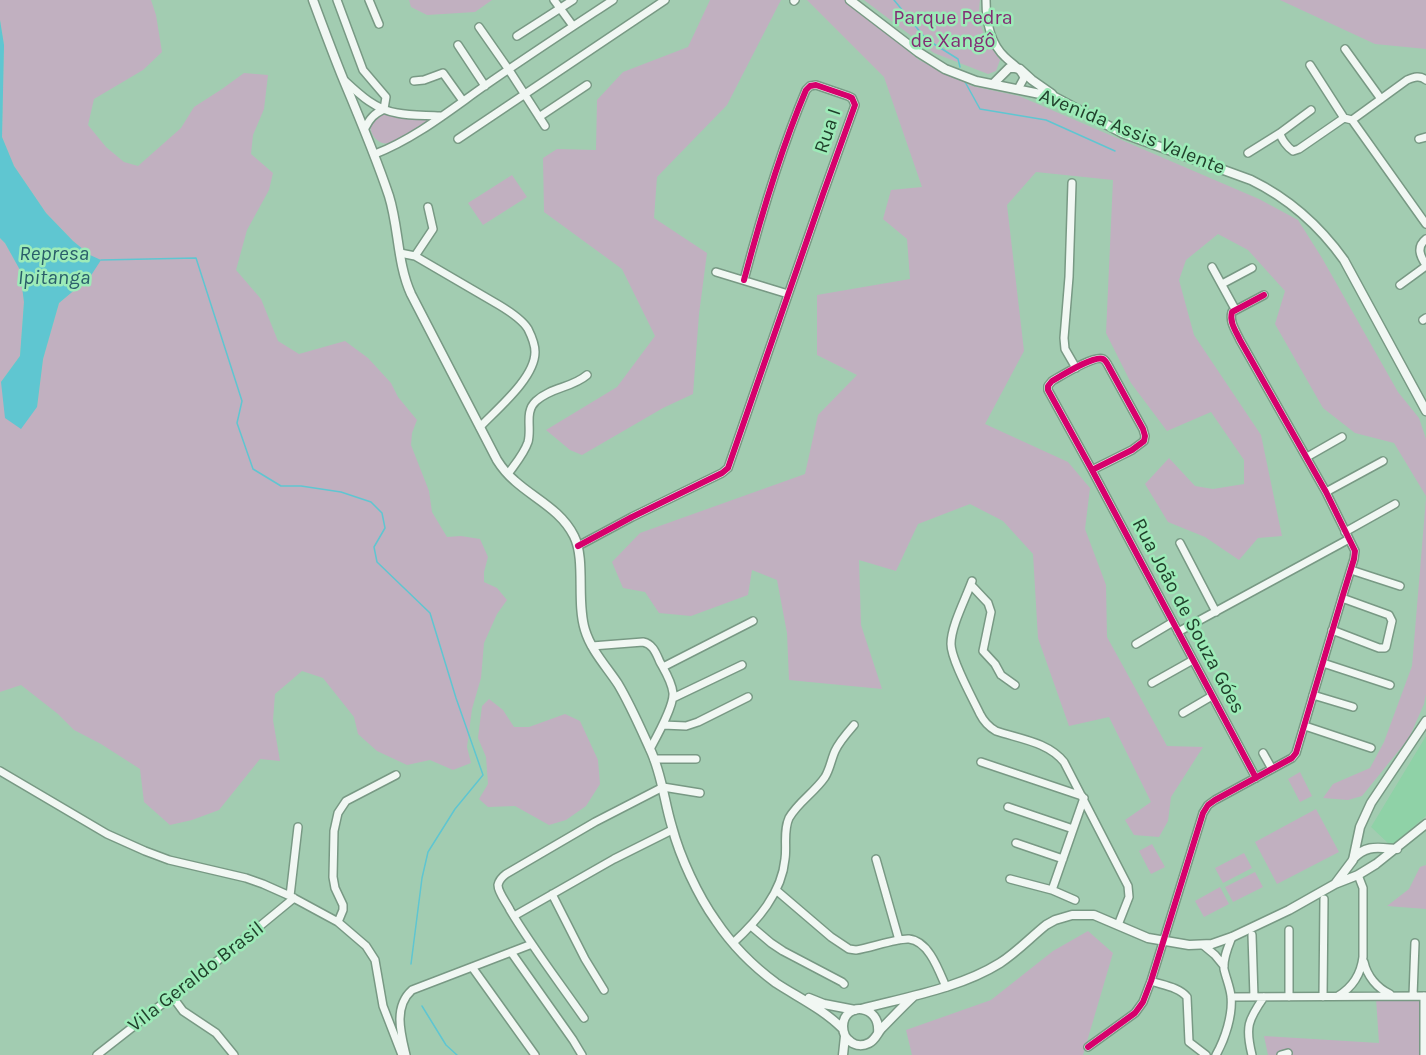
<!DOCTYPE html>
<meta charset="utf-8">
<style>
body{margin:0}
canvas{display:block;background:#a2ccb1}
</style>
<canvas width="1426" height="1055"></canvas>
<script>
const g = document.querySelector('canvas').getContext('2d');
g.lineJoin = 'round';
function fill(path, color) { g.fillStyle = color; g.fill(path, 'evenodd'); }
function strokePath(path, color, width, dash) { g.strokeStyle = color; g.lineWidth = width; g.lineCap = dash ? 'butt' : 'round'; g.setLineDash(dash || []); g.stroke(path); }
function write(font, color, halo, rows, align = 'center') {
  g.font = font + ' Karla,sans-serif'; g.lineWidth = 5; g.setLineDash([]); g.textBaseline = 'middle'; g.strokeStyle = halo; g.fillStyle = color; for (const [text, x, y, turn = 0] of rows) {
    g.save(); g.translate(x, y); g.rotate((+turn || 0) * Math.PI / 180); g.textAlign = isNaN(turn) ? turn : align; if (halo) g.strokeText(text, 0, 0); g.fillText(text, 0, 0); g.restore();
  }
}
fill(new Path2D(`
 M1426 736V816L1391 846 1371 827Z`), '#8fd2a7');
fill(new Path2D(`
 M0 0H151L156 15 162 52 143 70 94 99 88 125 106 147 124 162 138 166 181 128 194 107 222 89 244 73 268 75 264 109 253 135 251 154 273 173 269 190 247 230 236 270 261 299 278 341 299 354 345 341 368 358 391 383 398 397 417 420 412 433 411 445 429 491 432 512 447 537 461 536 480 539 488 557 484 572V582L497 588 507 600 497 614 484 643 481 678 472 709 467 747 471 763 453 770 430 760 407 765 377 751 358 734 354 717 323 678 302 671 275 694 273 720 280 761 260 759 219 810 192 820 170 825 144 802 140 769 101 744 74 730 58 714 21 685 0 692V238L5 243 20 270 24 302 20 356 1 382 37 407 43 359 59 303 90 277V255L73 241 46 213 14 166 2 137 4 45 0 20Z
 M409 0H492L475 12 427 15 411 7Z
 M710 0H781L727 105 657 177 654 218 707 253 699 314 693 394 663 408 582 455 570 450 546 430 617 387 655 336 622 269 544 212 543 158 557 149 596 150 597 100 623 72 688 47Z
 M807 0H848L919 60 972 86 1019 96 1259 199 1298 220 1322 258 1398 392 1419 418 1426 439V496L1394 443 1355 433 1323 408 1275 324 1285 291 1248 250 1218 234 1186 260 1179 280 1194 335 1261 435 1282 536 1258 538 1239 560 1205 537 1168 522 1145 484 1169 458 1195 486 1213 489 1244 484V460L1211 412 1167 431 1131 383 1106 333 1113 180 1036 172 1007 205 1024 351 985 424 1068 462 1090 488 1085 529 1106 585 1107 637 1167 746 1203 747 1171 797 1168 821 1159 837 1134 835 1125 820 1151 802 1109 717 1069 726 1038 638 1033 554 1003 521 970 504 918 524 896 571 859 560 861 625 882 689 789 680 787 633 777 580 752 570 748 595 691 616 659 613 645 592 623 588 612 562 640 533 805 474 818 415 857 375 817 355V295L910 279 907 239 883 219 891 190 922 187 884 77Z
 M864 0H980C976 26 986 40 1000 60L996 71 988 74 934 53Z
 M1280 0H1426V49L1375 44Z
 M385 112 430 117 431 120C422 125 399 142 390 143 375 147 363 125 376 116 379 114 382 113 385 112Z
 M512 175 527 197 483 225 468 203Z
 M1426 498V694L1424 704 1409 738 1362 796 1348 800 1323 798 1333 784 1370 768 1384 742 1412 666Z
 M489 699 503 710 514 727H529L565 714 580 721 598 760 600 784 586 806 566 820 549 825 515 806 488 807 479 799 488 784 486 757 478 738 482 706Z
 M1300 772 1312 796 1300 802 1288 779Z
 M1316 809 1339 852 1277 884 1255 842Z
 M1152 844 1165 867 1151 874 1139 851Z
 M1244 853 1252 868 1223 883 1215 868Z
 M1426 865V909L1387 906 1409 889 1420 867Z
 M1255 872 1263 887 1233 902 1225 887Z
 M1220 887 1229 904 1204 917 1195 901Z
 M1088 931 1113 953 1083 1055H912L906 1030 991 1000 1053 951Z
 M1376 998H1422L1423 1055H1268L1264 1036 1379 1043Z`), '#c1b0c0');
fill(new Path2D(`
 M0 20 4 45 2 137 14 166 46 213 73 241 90 255 101 260 90 277 59 303 43 359 37 407 21 429 5 418 1 382 20 356 24 302 20 270 5 243 0 238Z`), '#5fc6d1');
strokePath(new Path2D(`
 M894 0 926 39 958 59 960 67
 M964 80 980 109 1046 120 1115 151
 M101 260 196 258 242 401 237 423 253 469 281 486H301L341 492 371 502 382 513 385 528 374 547 377 562 430 613 456 698 483 775 455 809 428 852 422 878 411 964
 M422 1006 446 1045 457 1055`), '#5fc6d1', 1.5);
const minor = new Path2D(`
 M337 0 363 70 386 97 384 109
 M369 0 379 24
 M554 0 573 26
 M986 0C986 20 990 43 1005 57 1012 64 1021 68 1024 78L1018 89
 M794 1 795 0
 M479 27 509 70 545 126
 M517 36 573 0
 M458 45 485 86
 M1345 49 1381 99
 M1310 65 1344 118
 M345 81C360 95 376 110 397 113 411 116 426 115 440 116
 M414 81 424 80 443 73 463 101
 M1311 110 1280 133C1281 139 1288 148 1293 151L1299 149 1344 118 1352 120
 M539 117 587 85
 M1352 120 1426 224
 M1352 120 1407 80C1414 77 1420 75 1426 80
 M365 128C370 118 374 114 384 109
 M458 139 665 0
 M1419 139 1426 137
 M1248 153 1280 133
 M375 154C414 139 449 111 483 87 526 57 569 29 613 0
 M1072 183 1069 277 1064 338 1065 349 1076 368
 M1426 239C1416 247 1420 256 1426 265
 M400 253 415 256 499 305C509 311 522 319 528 329 531 335 535 345 535 352 535 378 497 409 480 427
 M415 256 433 229 428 207
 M1212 267 1235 309
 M716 272 788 294
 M1222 284 1252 268
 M1400 285 1426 266
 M1423 320 1426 318
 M1307 457 1342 437
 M1092 470 1132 450 1144 441 1145 436 1143 429 1109 367C1108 365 1105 360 1103 359 1094 355 1061 376 1052 381L1048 386V390L1092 470 1256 778
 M508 474C515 464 524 454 528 442 532 428 524 412 536 401 551 387 572 388 587 375
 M1326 492 1383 461
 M1345 532 1395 504
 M1180 543 1216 612
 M578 546 632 517 722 473 728 468 823 194 855 105 852 98 848 96 816 85 810 86 806 90C780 151 761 216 744 280
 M1351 570 1400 586
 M972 581C966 598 951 626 951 644 951 660 973 699 980 714 984 722 989 727 996 731 1020 739 1048 742 1064 762L1128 886 1129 897 1118 925
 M971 585 988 603 991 612 983 651 995 664 1001 675 1015 685
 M1332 630 1379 648H1385L1386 647 1392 621 1389 615 1342 598
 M1178 632 1349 539
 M1136 644 1173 622
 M592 646 643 642C653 644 656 653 660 662 665 671 672 682 673 693 674 706 657 736 650 749
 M1323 663 1390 685
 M663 667 753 621
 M1152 683 1193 660
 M1313 695 1353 707
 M673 698 742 665
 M1183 713 1212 696
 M663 725 686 726 698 722 748 697
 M1305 726 1371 748
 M1263 753 1272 769
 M654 759H696
 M981 762 1082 796
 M0 771 107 834 145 851 169 860 246 878 263 884 290 896 338 922 366 946 375 960 383 1006 402 1055
 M1008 807 1073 829
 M1016 843 1063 859
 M876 859 899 940
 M1010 879 1052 890 1075 900
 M776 890 831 937 849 949 856 950C870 948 897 938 909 939 929 941 939 971 946 987
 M1052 890 1084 798
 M552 894 585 959 604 990
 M290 896 298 827
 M514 916 614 859 672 830
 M338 922 343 910V905L335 888 333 877 334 831 338 813 346 801 396 775
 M751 926 771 943 783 951 842 982 844 984
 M1252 935 1254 997
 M733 943C757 921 782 893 785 859 787 846 783 831 789 818 798 802 815 792 825 777 830 769 831 760 835 751 839 742 847 733 854 725
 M1203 945 1215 955 1224 966
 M511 952 573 1040 582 1055
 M1364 962C1367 976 1377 988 1390 994
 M472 967 535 1055
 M1151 981C1162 985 1179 987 1187 997L1189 1042 1206 1055
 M172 996 183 1011 216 1033 234 1055
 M1338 996C1353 987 1361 974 1363 957V888L1358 875
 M1413 996 1415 943
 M1231 997 1426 996
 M1289 997V930
 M1323 997 1324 899
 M584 1018C559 982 532 947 510 910 507 903 498 893 498 885 499 880 502 877 506 874L595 822 663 787 700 793
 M1088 1047 1135 1013 1143 1002 1151 981 1203 813 1208 805 1215 800 1292 758 1296 753 1342 598 1354 559 1355 551 1326 492 1240 340C1236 331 1229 322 1232 312L1264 295
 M97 1055 221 958 294 898
 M406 1055C401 1034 393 1007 412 990L532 944
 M1216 1055C1225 1039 1233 1015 1231 996 1230 987 1226 978 1224 969 1223 958 1228 947 1232 937
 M1252 1055C1245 1027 1248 1020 1264 997
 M1281 1055 1288 1053
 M1424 1055V996`);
const major = new Path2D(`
 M313 0C323 27 333 54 344 81 360 119 376 157 389 196 399 228 397 263 411 294L497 460C502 468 508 475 515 481 535 499 561 510 574 536 586 560 576 602 585 630 591 650 606 666 618 684 630 704 640 727 650 749 662 774 664 801 672 827 680 857 698 896 716 921 732 945 753 966 776 983 799 998 823 1009 843 1029
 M850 0 918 52 945 69 976 81 1055 97 1122 133 1251 180C1290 199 1319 225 1344 260L1426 411
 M993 84 1009 68H1015L1020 69 1032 80 1052 94
 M1353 859C1366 844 1379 848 1397 849
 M1335 884 1353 860 1360 827 1371 803 1426 721
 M809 998 824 1004 855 1010
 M861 1009C907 997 960 988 1000 963 1017 952 1031 937 1046 925L1055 920 1072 915H1094L1148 938 1189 945 1212 944 1232 937 1289 910 1335 884 1358 875 1376 864 1426 824
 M878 1033C881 1004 844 1001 843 1026 843 1033 846 1039 851 1042 856 1046 863 1046 869 1043 875 1040 877 1034 881 1029 892 1018 902 1007 914 996
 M843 1055 845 1036`);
strokePath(minor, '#789984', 10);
strokePath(major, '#789984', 11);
strokePath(minor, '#f1f7f3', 7);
strokePath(major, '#f1f7f3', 8);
strokePath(new Path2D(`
 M1092 470 1132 450 1144 441 1145 436 1143 429 1109 367C1108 365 1105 360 1103 359 1094 355 1061 376 1052 381L1048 386V390L1092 470 1256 778
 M578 546 632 517 722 473 728 468 823 194 855 105 852 98 848 96 816 85 810 86 806 90C780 151 761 216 744 280
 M1088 1047 1135 1013 1143 1002 1151 981 1203 813 1208 805 1215 800 1292 758 1296 753 1342 598 1354 559 1355 551 1326 492 1240 340C1236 331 1229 322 1232 312L1264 295`), '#d6006c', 6);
write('20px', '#832c74', '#9debb8', [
 ["Parque Pedra",953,18],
 ["de Xangô",953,41]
]);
write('20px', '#20402b', '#9debb8', [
 ["Rua I",828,131,-71],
 ["Avenida Assis Valente",1132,132,22],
 ["Rua João de Souza Góes",1188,616,62],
 ["Vila Geraldo Brasil",196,977,-38]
]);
write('italic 21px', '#2a5e6a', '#9debb8', [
 ["Represa",54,254],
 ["Ipitanga",54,278]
]);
</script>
